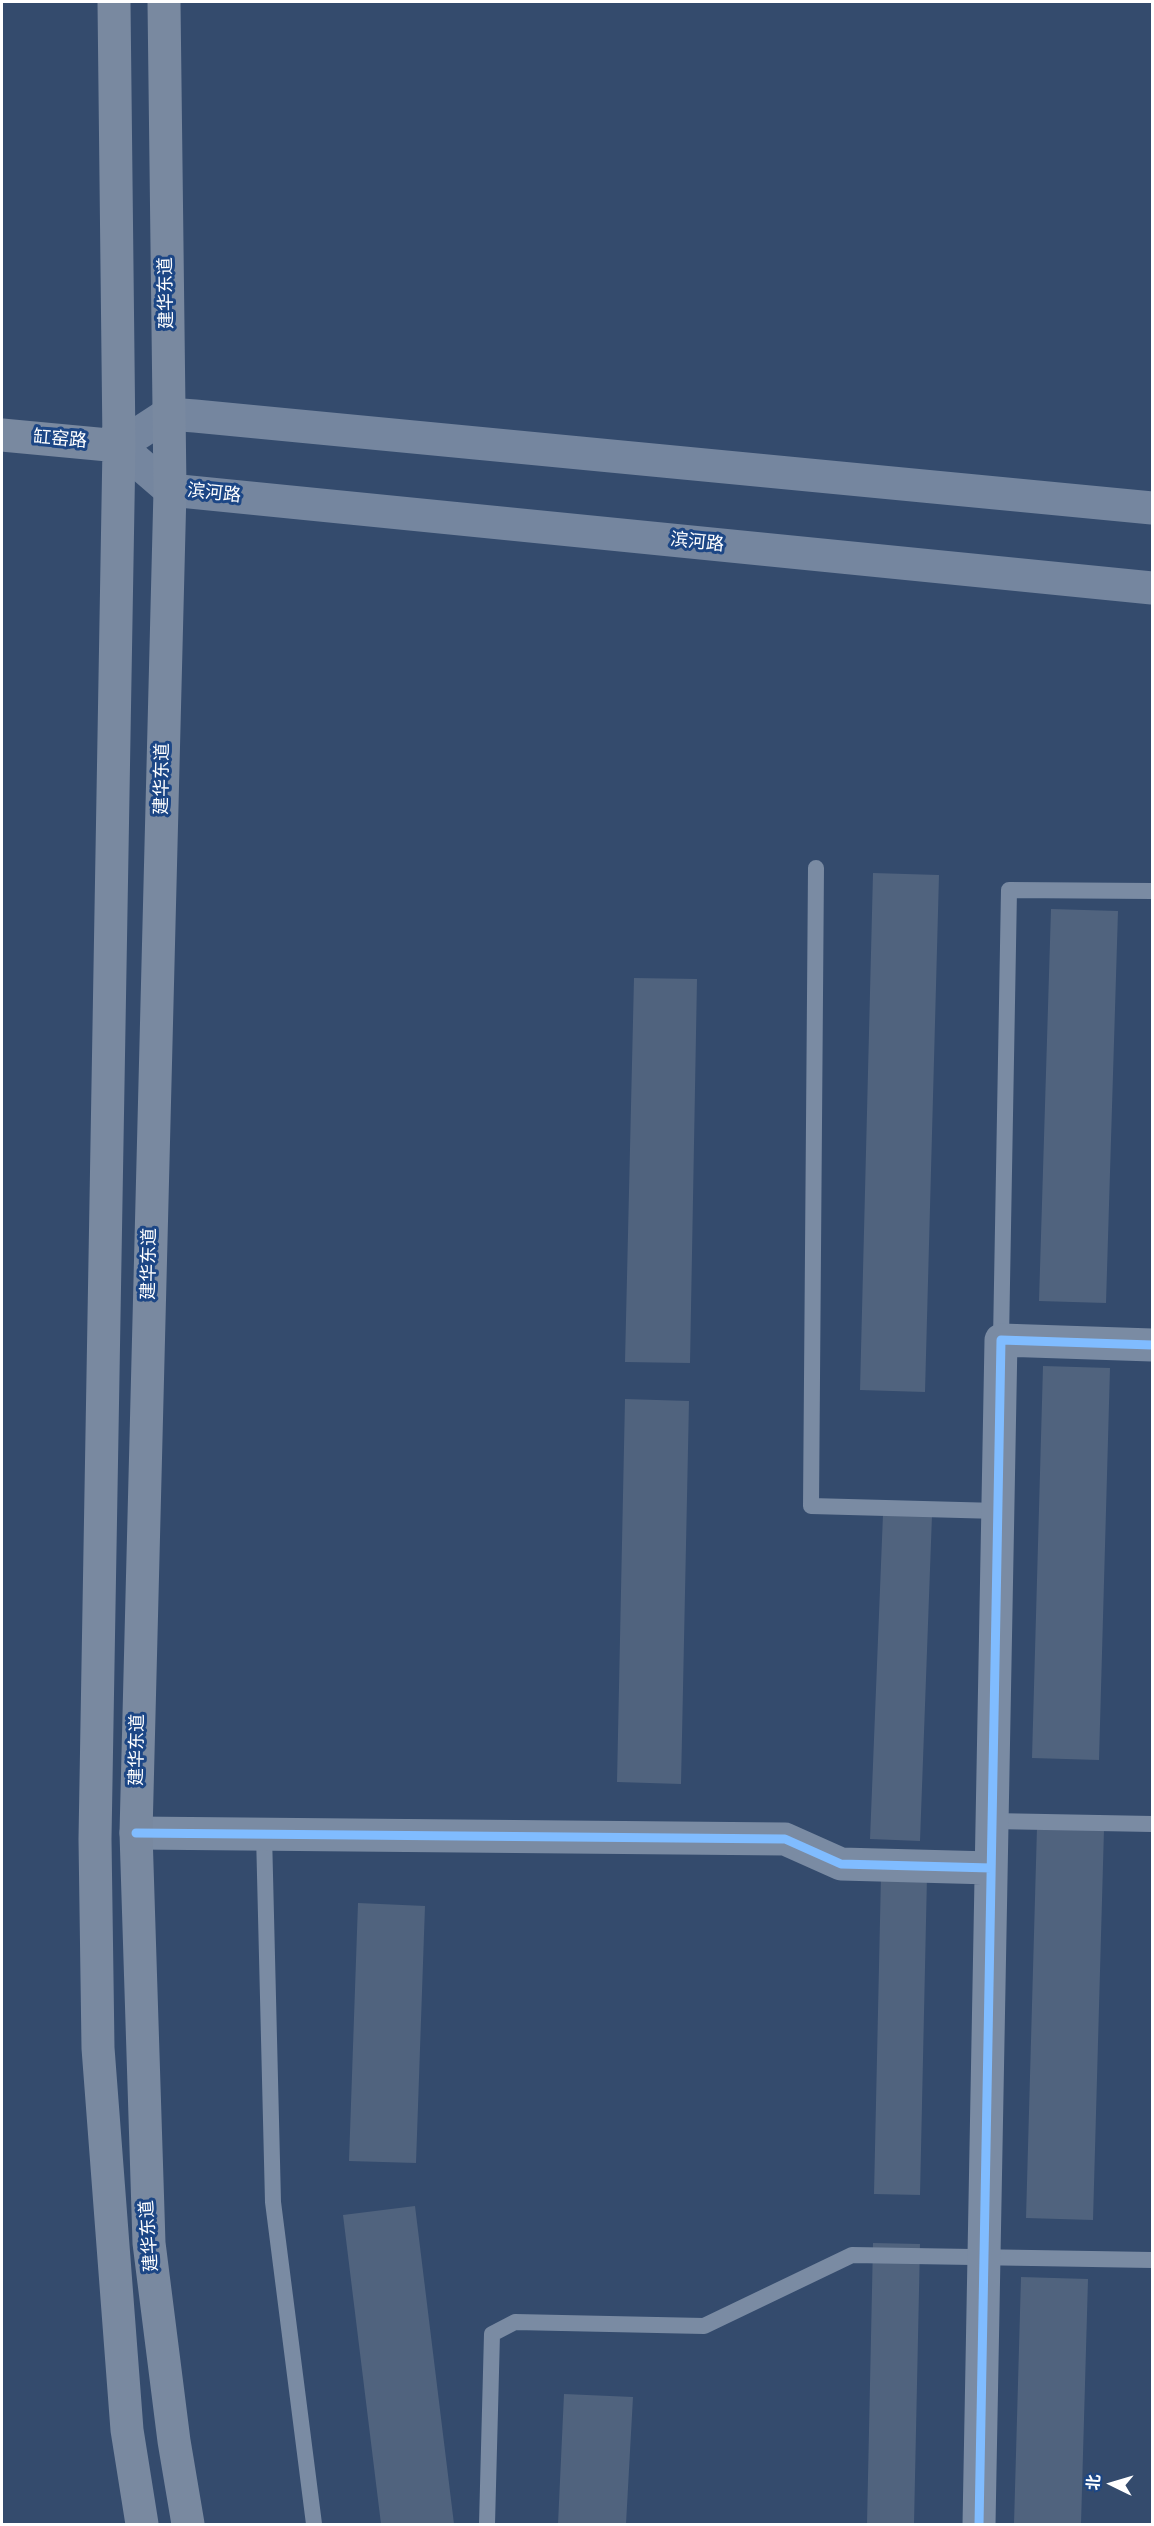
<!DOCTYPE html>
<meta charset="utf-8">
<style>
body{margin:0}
#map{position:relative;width:1154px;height:2526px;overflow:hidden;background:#344b6d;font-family:Roboto,"Noto Sans SC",sans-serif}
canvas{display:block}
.frame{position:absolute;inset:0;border:3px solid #fff;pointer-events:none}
.north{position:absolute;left:1082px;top:2454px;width:60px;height:60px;-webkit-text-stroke:4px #1c4685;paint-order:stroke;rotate:275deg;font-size:16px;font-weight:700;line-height:24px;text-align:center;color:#fff}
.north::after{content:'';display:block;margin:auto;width:21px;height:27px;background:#fff;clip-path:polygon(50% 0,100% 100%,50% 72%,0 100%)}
</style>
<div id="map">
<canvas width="1154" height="2526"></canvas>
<div class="frame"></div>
<div class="north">北</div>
</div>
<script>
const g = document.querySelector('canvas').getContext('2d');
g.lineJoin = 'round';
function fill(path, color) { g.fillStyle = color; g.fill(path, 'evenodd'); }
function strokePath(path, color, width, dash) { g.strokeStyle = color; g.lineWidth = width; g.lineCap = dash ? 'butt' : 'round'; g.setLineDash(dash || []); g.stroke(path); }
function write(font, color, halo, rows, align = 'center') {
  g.font = font + ' Roboto,"Noto Sans SC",sans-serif'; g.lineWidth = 6; g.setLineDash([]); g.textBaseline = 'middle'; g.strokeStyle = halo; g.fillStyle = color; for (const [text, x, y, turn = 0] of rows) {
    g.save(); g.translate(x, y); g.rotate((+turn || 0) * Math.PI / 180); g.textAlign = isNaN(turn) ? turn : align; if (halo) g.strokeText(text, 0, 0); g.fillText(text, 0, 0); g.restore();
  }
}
fill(new Path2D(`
 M873 873 939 875 925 1392 860 1390Z
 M1051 909 1118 911 1106 1303 1039 1301Z
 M634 978 697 979 690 1363 625 1362Z
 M1043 1366 1110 1368 1099 1760 1032 1758Z
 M625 1399 689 1401 681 1784 617 1782Z
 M883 1514 932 1515 920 1841 870 1839Z
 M1037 1827 1104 1829 1093 2220 1026 2218Z
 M881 1875 927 1876 920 2195 874 2194Z
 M358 1903 425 1906 416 2163 349 2161Z
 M415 2206 454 2524H381L343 2215Z
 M873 2243 920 2244 914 2524H867Z
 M1021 2277 1088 2279 1081 2524H1014Z
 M564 2394 633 2397 626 2524H558Z`), '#50637e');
strokePath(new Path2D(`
 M816 868 811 1506 998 1511
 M1001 1340 1009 890 1152 891
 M992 1821 1152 1824
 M264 1834 273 2202 314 2524
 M487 2524 492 2334 515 2322 704 2326 852 2255 1152 2260`), '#7a8ba3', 16);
strokePath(new Path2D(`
 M136 1833 785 1839 841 1864 991 1868
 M979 2524 1001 1340 1152 1345`), '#7a8ba3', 33);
strokePath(new Path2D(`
 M1152 508 195 416 168 414 119 446 170 490 1152 588`), '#75869f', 33);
strokePath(new Path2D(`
 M114 2 119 446 95 1839 98 2048 127 2430 142 2524
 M164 2 170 490 136 1833 149 2243 174 2441 188 2524
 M2 435 119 446`), '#7989a0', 33);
strokePath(new Path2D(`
 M136 1833 785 1839 841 1864 991 1868
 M979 2524 1001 1340 1152 1345`), '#80bcff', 9);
write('18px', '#fff', '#1c4685', [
 ["建华东道",167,293,-91],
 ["缸窑路",60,440,5],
 ["滨河路",214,494,6],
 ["滨河路",697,543,6],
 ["建华东道",163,779,-89],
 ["建华东道",150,1264,-89],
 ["建华东道",138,1750,-89],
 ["建华东道",150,2236,-94]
]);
</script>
